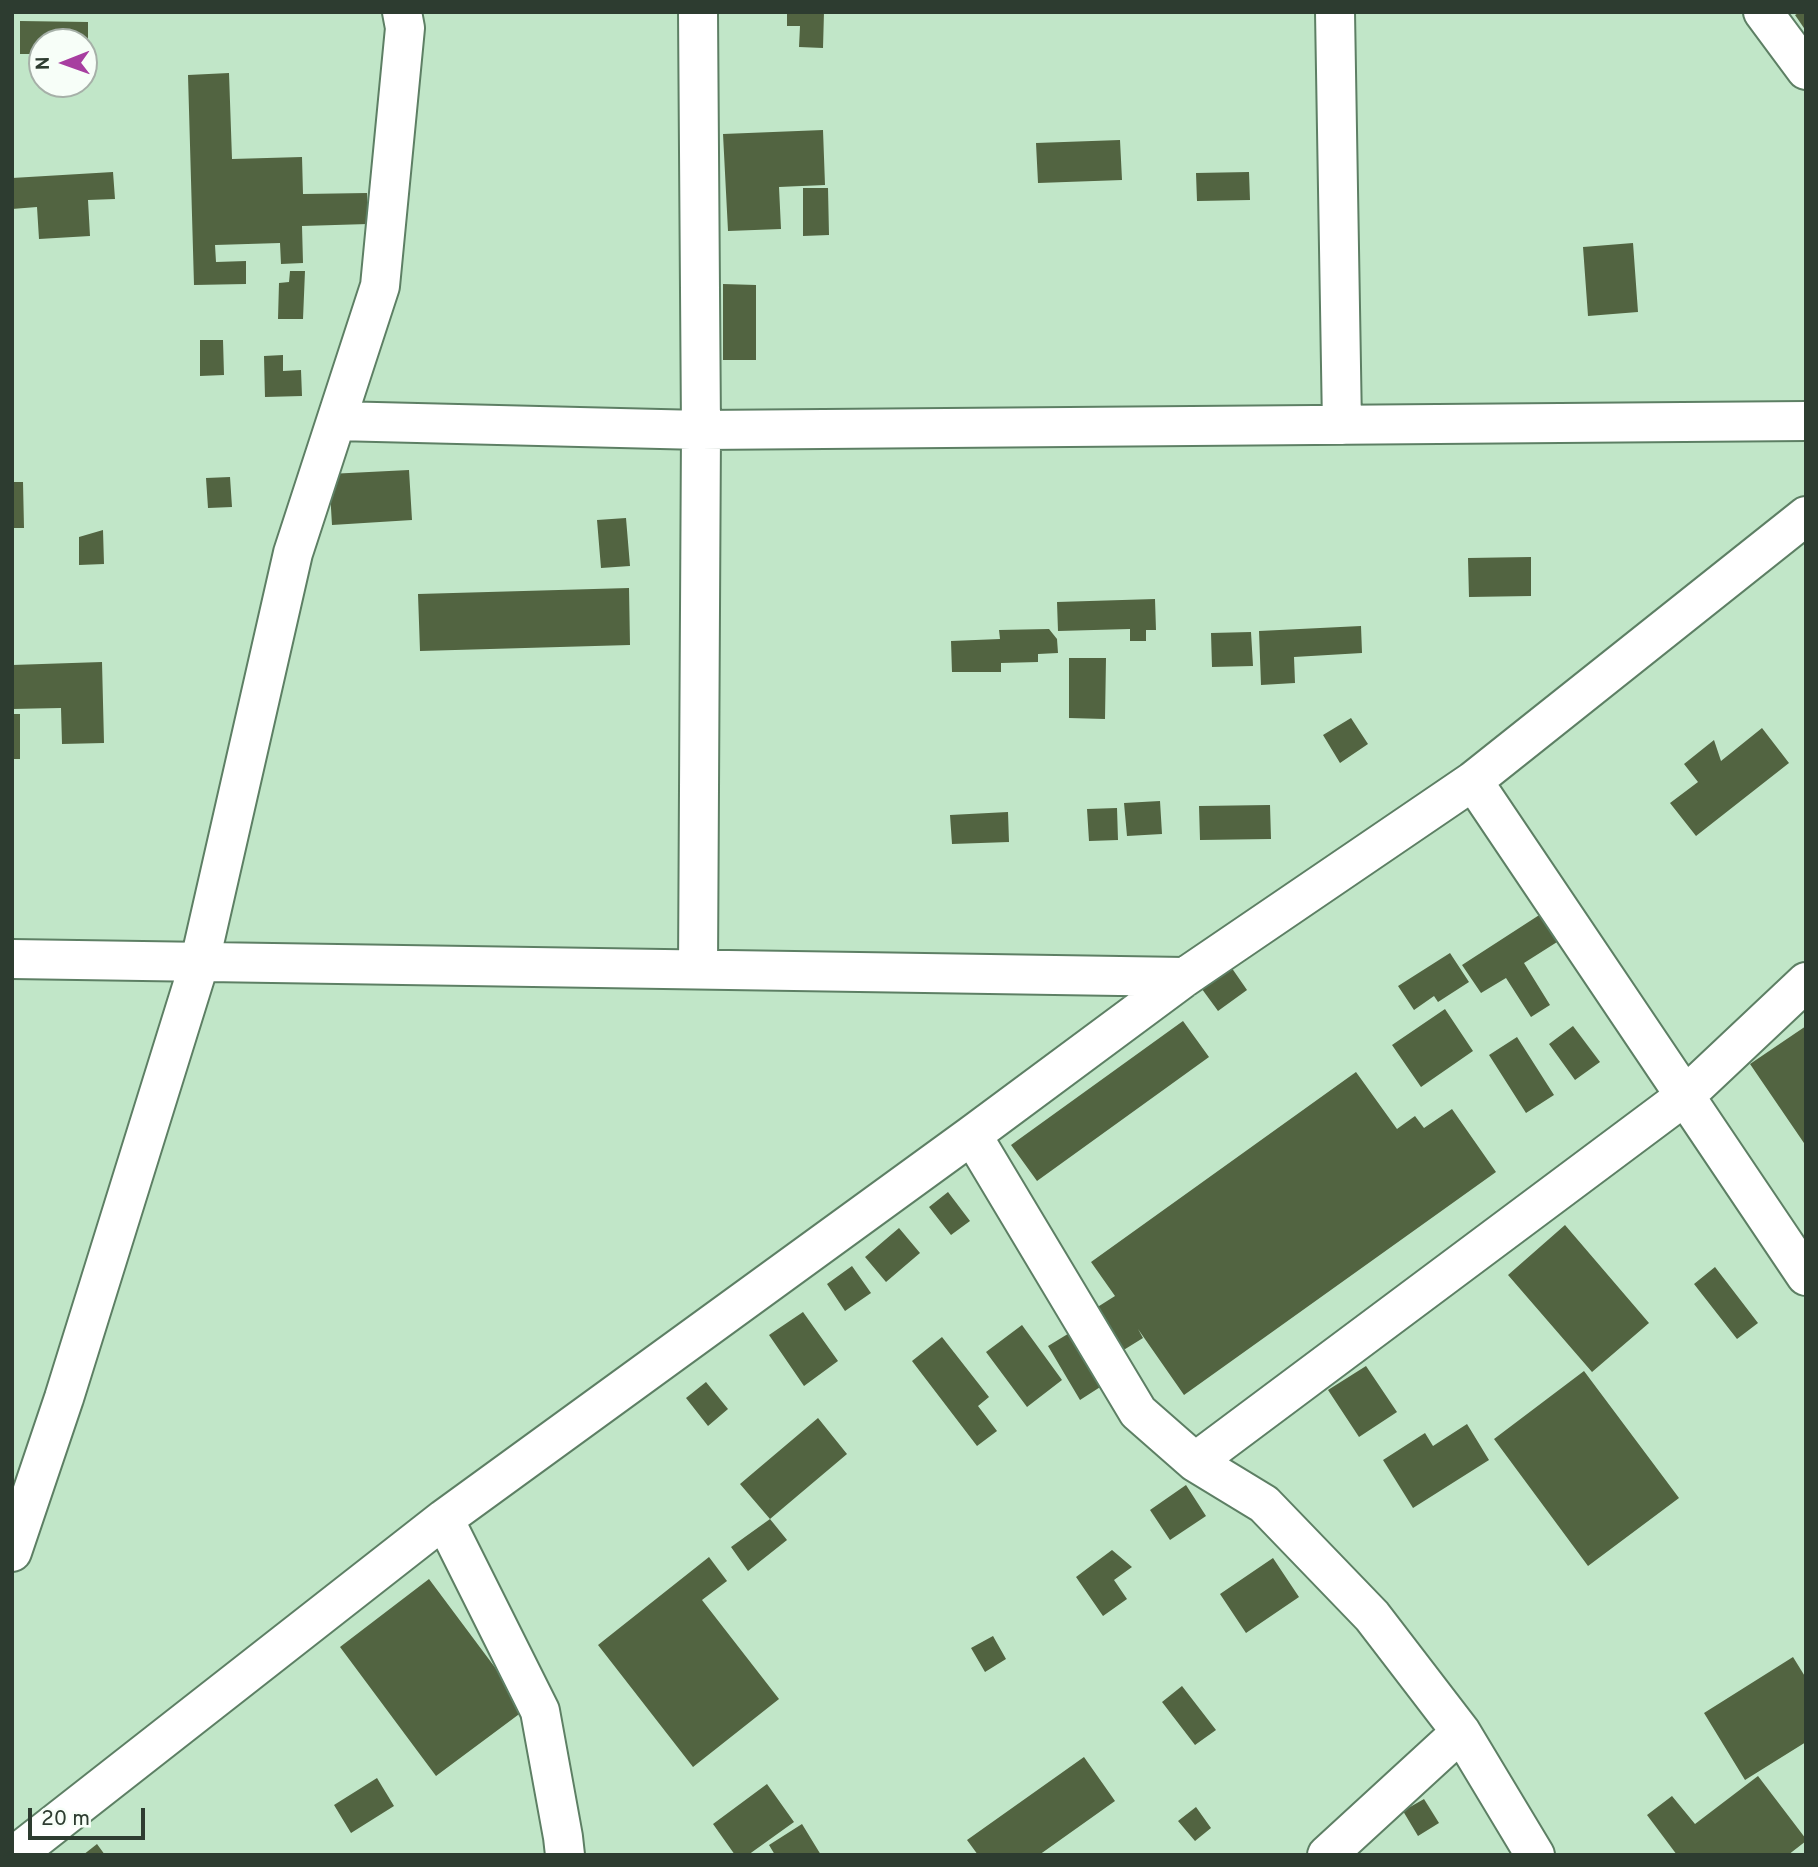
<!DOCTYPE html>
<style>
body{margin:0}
#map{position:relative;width:1818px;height:1867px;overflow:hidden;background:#c1e6c8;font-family:Overpass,sans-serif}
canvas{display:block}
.frame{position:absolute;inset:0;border:14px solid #2d3c30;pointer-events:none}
.north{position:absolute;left:28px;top:28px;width:70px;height:70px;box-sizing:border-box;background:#f7fef8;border:2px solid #a6b0a8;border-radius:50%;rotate:269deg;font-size:19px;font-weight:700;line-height:28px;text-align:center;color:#2d3c30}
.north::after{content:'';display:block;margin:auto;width:24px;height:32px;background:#a73ea0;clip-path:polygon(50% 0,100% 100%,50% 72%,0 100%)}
.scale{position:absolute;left:28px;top:1808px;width:117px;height:32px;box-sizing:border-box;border:4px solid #2d3c30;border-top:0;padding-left:9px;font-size:21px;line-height:24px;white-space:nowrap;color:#2d3c30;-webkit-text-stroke:5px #f7fef8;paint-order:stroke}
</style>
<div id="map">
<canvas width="1818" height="1867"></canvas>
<div class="frame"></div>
<div class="north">N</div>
<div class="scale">20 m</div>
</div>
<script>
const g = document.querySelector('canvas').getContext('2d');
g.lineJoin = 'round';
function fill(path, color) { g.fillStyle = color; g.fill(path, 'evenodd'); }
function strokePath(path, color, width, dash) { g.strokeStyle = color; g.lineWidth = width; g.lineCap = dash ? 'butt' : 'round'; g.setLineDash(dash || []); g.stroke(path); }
fill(new Path2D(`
 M787 12H824L823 48 799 47 800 26H787Z
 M1800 12H1806V31L1795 15Z
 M20 21 88 22V55H84V42H42V54H20Z
 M229 73 232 159 302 157 303 194 367 193 368 224 302 226 303 263 281 264 280 243 215 245 216 262 246 261V284L194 285 188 75Z
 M823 130 825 185 779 187 781 229 728 231 723 134Z
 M1120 140 1122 180 1038 183 1036 143Z
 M113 172 115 199 88 200 90 236 39 239 37 207 12 209V178Z
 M1249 172 1250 200 1197 201 1196 173Z
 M803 188H828L829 235 803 236Z
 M1633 243 1638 312 1588 316 1583 247Z
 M290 271H305L303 319H278L279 283 289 282Z
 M723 284 756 285V360H723Z
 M200 340H223L224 375 200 376Z
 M283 355V371L301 370 302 396 265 397 264 356Z
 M409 470 412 520 332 525 329 474Z
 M230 477 232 507 208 508 206 478Z
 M12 482H23L24 528H12Z
 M626 518 630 566 601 568 597 520Z
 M103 530 104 564 79 565V537Z
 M1531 557V596L1469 597 1468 558Z
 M629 588 630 645 420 651 418 594Z
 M1155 599 1156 630H1146V641H1130V629L1058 631 1057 602Z
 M1361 626 1362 653 1294 657 1295 683 1261 685 1259 631Z
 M1049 629 1057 639 1058 653 1038 654V662L1001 663V672H952L951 641 1000 639 999 630Z
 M1251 632 1253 666 1212 667 1211 633Z
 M1069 658H1106L1105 719 1069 718Z
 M102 662 104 743 62 744 61 708 12 709V665Z
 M12 714H20V759H12Z
 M1351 718 1368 744 1340 763 1323 735Z
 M1762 728 1789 763 1696 836 1670 803 1698 782 1684 764 1714 740 1721 761Z
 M1160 801 1162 834 1127 836 1124 803Z
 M1270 805 1271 839 1200 840 1199 806Z
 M1117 808 1118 840 1089 841 1087 809Z
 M1008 812 1009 842 952 844 950 815Z
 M1547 910 1565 937 1524 963 1550 1005 1531 1017 1506 978 1481 993 1462 965Z
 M1450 953 1469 982 1438 1002 1434 996 1414 1010 1398 986Z
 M1229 964 1247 990 1218 1011 1199 985Z
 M1445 1009 1473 1051 1421 1087 1392 1045Z
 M1183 1021 1209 1057 1037 1181 1011 1145Z
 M1573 1026 1600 1062 1575 1080 1549 1044Z
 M1806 1026V1146L1750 1064Z
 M1517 1037 1554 1095 1526 1113 1489 1055Z
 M1356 1072 1397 1129 1415 1116 1424 1128 1452 1109 1496 1172 1184 1395 1138 1329 1143 1338 1122 1351 1088 1313 1115 1296 1091 1262Z
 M948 1192 970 1221 951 1235 929 1207Z
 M1565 1225 1649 1323 1592 1372 1508 1275Z
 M899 1228 920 1253 886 1282 865 1257Z
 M852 1266 871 1293 845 1311 827 1284Z
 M1715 1267 1758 1323 1737 1339 1694 1284Z
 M803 1312 838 1361 804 1386 769 1335Z
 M1022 1325 1062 1380 1027 1407 986 1352Z
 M1076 1329 1108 1382 1080 1400 1048 1346Z
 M942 1337 989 1397 978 1406 997 1431 977 1446 912 1361Z
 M1366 1366 1397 1412 1359 1437 1328 1390Z
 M1584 1371 1679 1498 1588 1566 1494 1439Z
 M706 1382 728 1409 708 1426 686 1398Z
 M818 1418 847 1454 770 1519 740 1484Z
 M1467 1424 1489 1460 1413 1508 1383 1460 1425 1433 1433 1446Z
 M1186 1485 1206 1516 1170 1540 1150 1510Z
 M770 1519 787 1540 748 1571 731 1547Z
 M1112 1550 1132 1567 1114 1580 1127 1599 1103 1616 1076 1577Z
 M709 1557 727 1581 702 1600 779 1699 693 1767 598 1645Z
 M1273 1558 1299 1597 1246 1633 1220 1594Z
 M429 1579 526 1709 436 1776 340 1647Z
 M993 1636 1006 1659 985 1672 971 1648Z
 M1793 1657 1806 1678V1742L1745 1780 1704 1713Z
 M1182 1686 1216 1730 1195 1745 1162 1702Z
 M1084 1757 1115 1801 1039 1855H978L967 1840Z
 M1758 1776 1806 1839V1841L1788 1855H1677L1647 1815 1672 1796 1695 1824Z
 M377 1778 394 1806 351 1833 334 1805Z
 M767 1784 794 1822 748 1855H735L713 1824Z
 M1424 1799 1439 1823 1418 1836 1403 1811Z
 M1196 1807 1211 1828 1195 1841 1178 1821Z
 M802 1824 821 1855H775L769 1845Z
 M97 1844 105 1855H83Z`), '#526441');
const street = new Path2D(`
 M1335 12 1342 425
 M1763 12 1806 70
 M336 421 701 430 1806 421
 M1473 781 1806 1276
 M12 959 1185 977
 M698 968 701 430 698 12
 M972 1135 1138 1412 1195 1462 1264 1504 1372 1616 1461 1732 1535 1855
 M1195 1462 1685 1096 1806 982
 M444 1519 540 1711 563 1837 565 1855
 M12 1552 64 1398 200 961 293 553 380 286 405 28 402 12
 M15 1855 444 1519 972 1135 1185 977 1473 781 1806 516
 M1327 1855 1461 1732`);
strokePath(street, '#5d7f64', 42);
strokePath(street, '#fff', 38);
</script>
